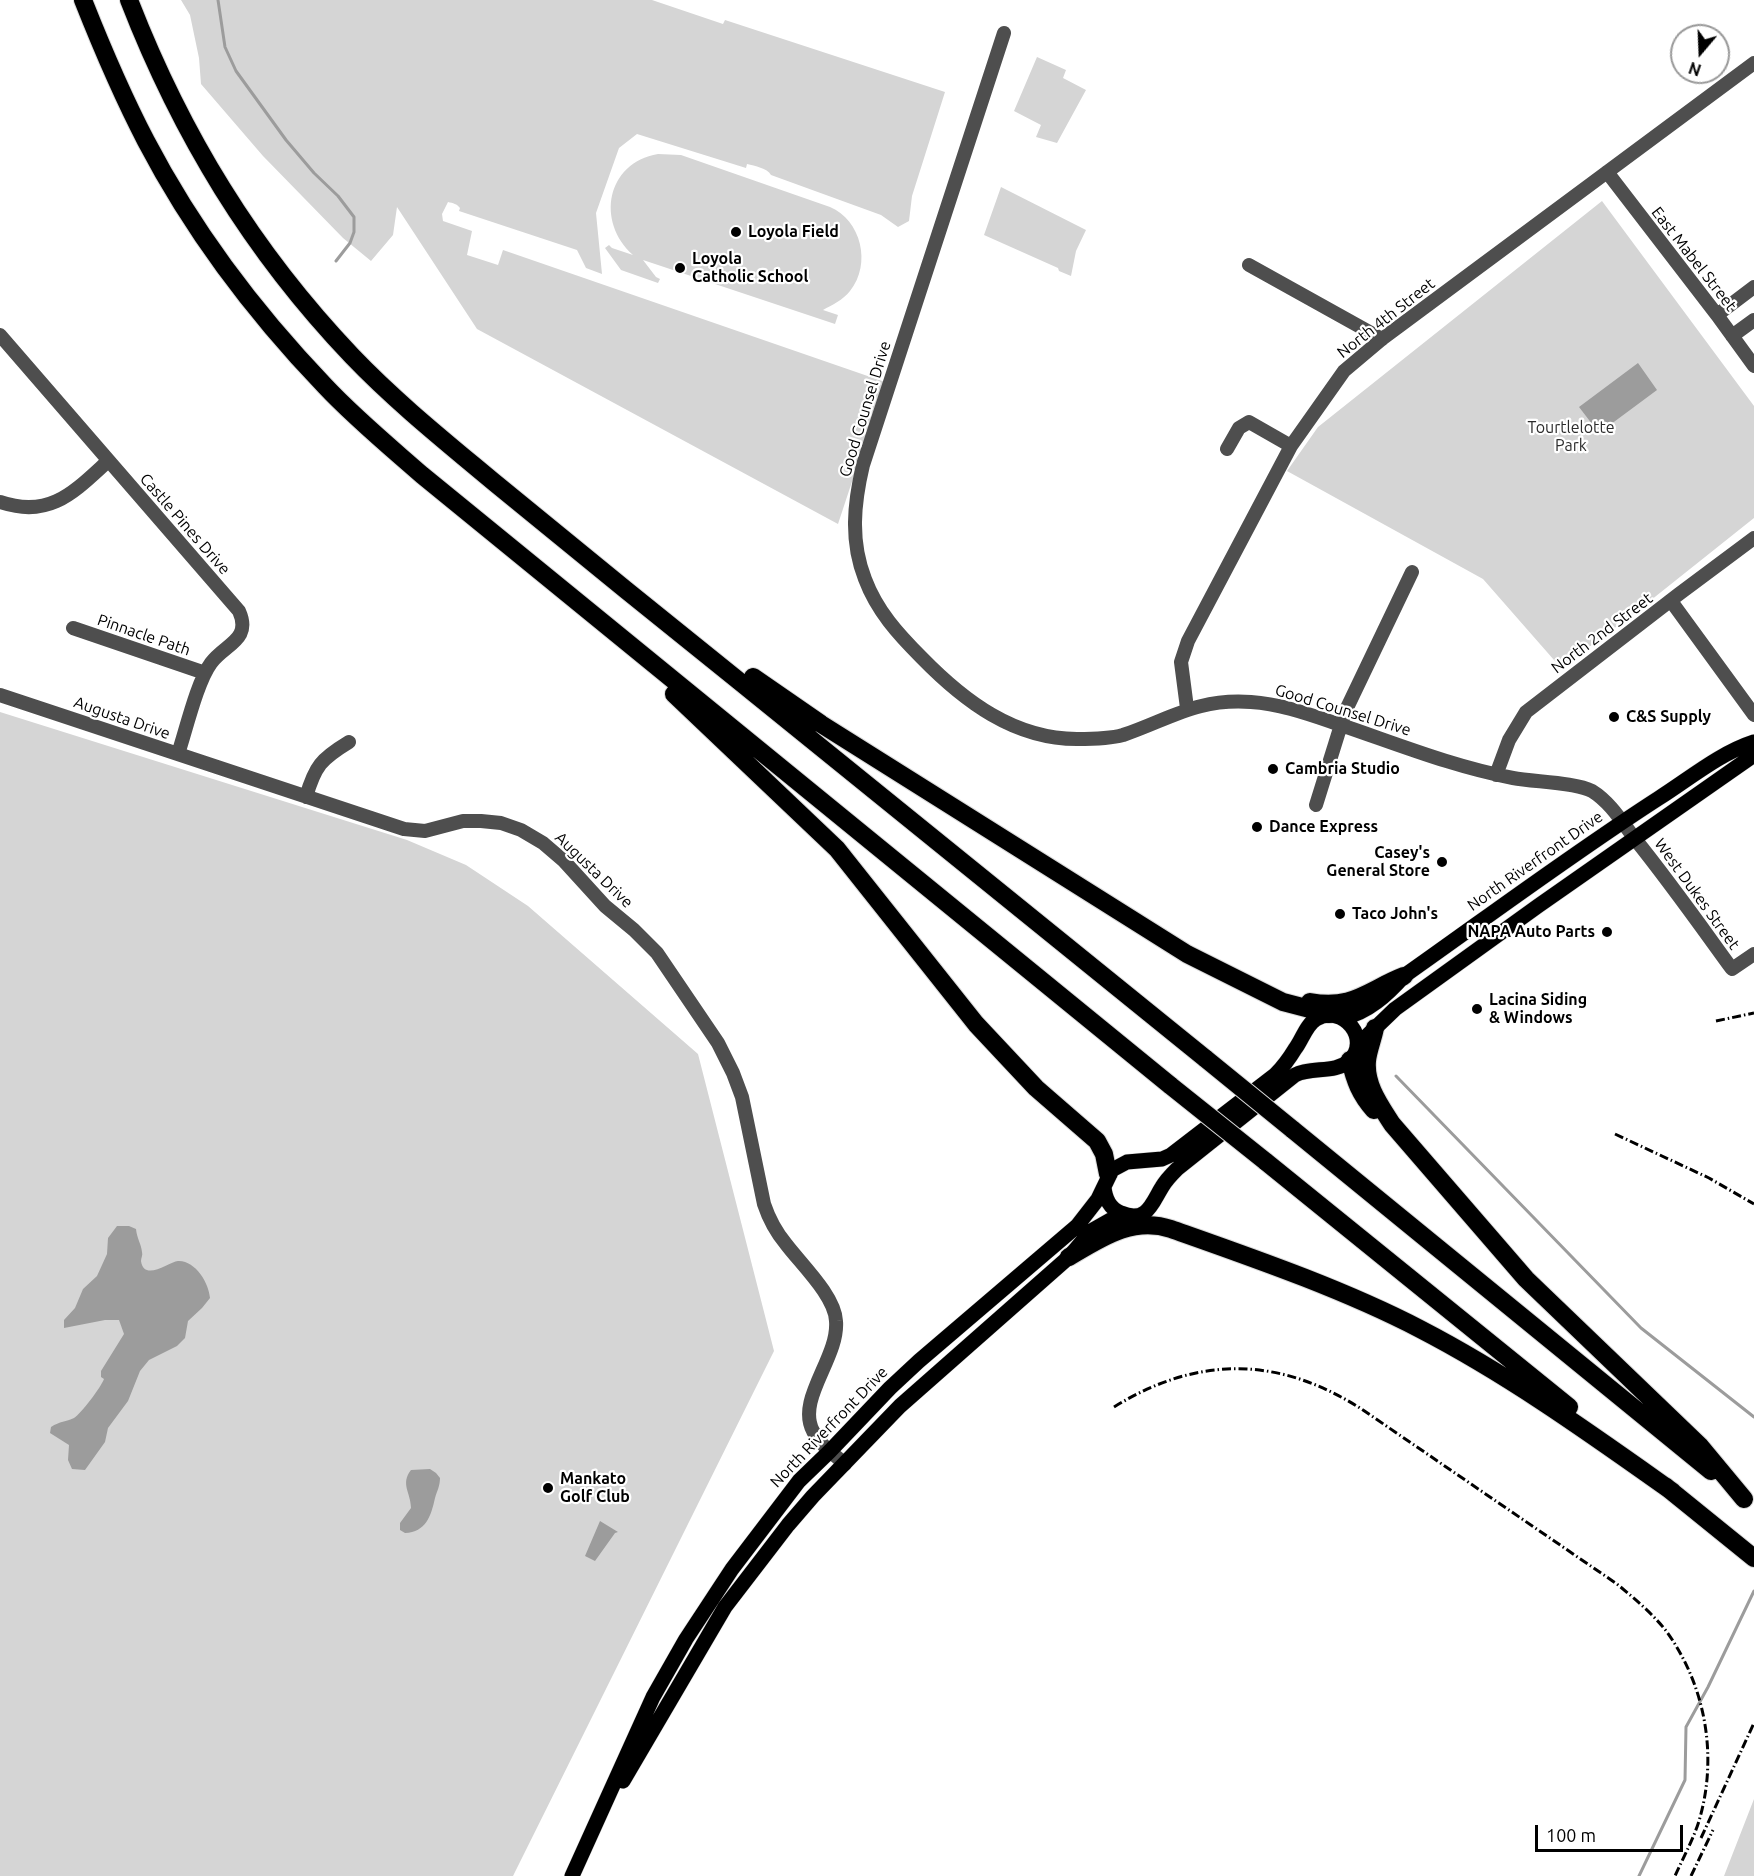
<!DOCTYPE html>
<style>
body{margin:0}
#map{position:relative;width:1754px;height:1876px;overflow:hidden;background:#fff;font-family:Ubuntu,sans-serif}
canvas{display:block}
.north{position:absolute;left:1670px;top:24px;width:60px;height:60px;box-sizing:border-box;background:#fff;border:2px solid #999;border-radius:50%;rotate:199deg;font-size:16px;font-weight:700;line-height:24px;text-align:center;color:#000}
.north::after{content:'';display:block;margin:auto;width:21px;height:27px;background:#000;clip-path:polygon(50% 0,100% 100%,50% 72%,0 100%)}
.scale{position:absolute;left:1535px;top:1825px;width:148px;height:27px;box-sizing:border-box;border:3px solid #000;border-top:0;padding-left:8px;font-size:18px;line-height:21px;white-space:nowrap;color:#000;-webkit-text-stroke:4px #fff;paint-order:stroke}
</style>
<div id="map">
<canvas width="1754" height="1876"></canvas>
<div class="north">N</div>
<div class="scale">100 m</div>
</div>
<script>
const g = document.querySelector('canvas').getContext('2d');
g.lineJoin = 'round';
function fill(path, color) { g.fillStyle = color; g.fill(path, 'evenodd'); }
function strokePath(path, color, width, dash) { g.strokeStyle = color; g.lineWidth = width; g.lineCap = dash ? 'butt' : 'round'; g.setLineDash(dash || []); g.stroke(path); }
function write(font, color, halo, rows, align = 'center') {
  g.font = font + ' Ubuntu,sans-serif'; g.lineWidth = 4.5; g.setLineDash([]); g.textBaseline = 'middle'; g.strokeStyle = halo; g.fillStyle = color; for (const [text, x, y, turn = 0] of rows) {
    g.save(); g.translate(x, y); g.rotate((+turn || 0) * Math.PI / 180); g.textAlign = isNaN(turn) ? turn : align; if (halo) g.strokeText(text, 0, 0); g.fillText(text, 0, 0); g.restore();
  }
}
fill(new Path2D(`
 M181 0H652L723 24 725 20 945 92 912 196 909 221 898 227 881 215 771 175C767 168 755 166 747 164L746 168 637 134 619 148 596 213 602 274 586 268 577 250 459 211 460 208C457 204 453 203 448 202L442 214 443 221 472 231 467 255 498 265 503 250 885 382 838 524 477 329 397 207 393 235 371 261 343 238 263 156 201 84 199 58 190 15Z
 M1037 57 1066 70 1063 78 1086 90 1057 143 1036 137 1041 125 1014 111Z
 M658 154 681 155 830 207C861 220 872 264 850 291 843 300 832 305 823 310L838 315 835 324 643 260 656 277 660 279 658 283 621 270 605 248 609 245 612 248 633 255C596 222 606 163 658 154Z
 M1001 187 1086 230 1076 251 1071 276 1059 271 1058 268 984 235Z
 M1602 201 1754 406V518L1636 612 1561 668 1483 579 1287 471 1318 427Z
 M0 712 407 840 466 865 528 906 698 1054 774 1351 513 1876H0Z
 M1754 1799V1876H1724Z`), '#d5d5d5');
fill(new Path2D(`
 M1638 363 1657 390 1599 433 1579 407Z
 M117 1226H129L136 1229C137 1239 141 1243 142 1252 143 1255 141 1258 141 1261 144 1282 169 1262 178 1261 195 1260 209 1283 210 1298L202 1308 188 1321 185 1338 177 1346 149 1360 140 1371 128 1401 108 1428 105 1442 85 1470 72 1469 68 1460 69 1445 50 1433 51 1427C60 1421 66 1422 74 1418 81 1414 101 1387 104 1379L101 1377V1371L124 1334 119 1320H105L64 1328V1320L75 1308 83 1289 97 1276 107 1254 108 1238Z
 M430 1469 436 1473 440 1478C440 1486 437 1491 435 1498 431 1516 426 1532 405 1533L400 1530V1523L411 1508C411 1493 400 1484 411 1470Z
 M600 1521 618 1532 615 1533 595 1561 585 1556Z`), '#9c9c9c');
strokePath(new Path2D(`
 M218 0 225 47 236 71 286 140 314 173 338 196 354 217V232L350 243 336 261
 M1396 1076 1641 1328 1754 1417
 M1639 1876 1685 1780 1686 1727 1708 1687 1754 1591`), '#9c9c9c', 3);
const major = new Path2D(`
 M1343 1018C1368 1013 1388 994 1404 976 1489 916 1572 854 1659 798 1689 779 1720 753 1754 742
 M1368 1035 1395 1009 1538 906 1754 755
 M623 1781 725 1607 788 1525 813 1496 900 1406 1069 1257 1091 1231 1121 1214
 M572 1876 653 1697 686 1639 732 1569 799 1481 830 1451 890 1388 919 1361 1077 1226 1098 1199 1112 1170 1127 1162 1162 1159 1171 1155 1275 1075C1283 1067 1289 1059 1295 1049 1302 1040 1306 1025 1316 1019 1343 1003 1372 1040 1349 1061 1335 1074 1311 1066 1295 1075L1177 1169C1172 1174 1166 1180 1162 1187 1152 1203 1147 1224 1121 1213 1110 1209 1105 1198 1104 1187`);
const highway = new Path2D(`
 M83 0C102 48 122 95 146 141 193 231 255 313 325 386 355 418 389 446 422 475L1171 1086
 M129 0C181 134 252 251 352 356 396 402 446 442 495 483 574 548 654 613 734 677 892 803 1049 931 1206 1059
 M753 677 821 724 1187 954 1283 1002 1329 1014
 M674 694 837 849 976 1024 1036 1088 1097 1141 1104 1154 1108 1174
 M1310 1002C1353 1010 1368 990 1404 976
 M1375 1028C1373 1039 1368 1050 1367 1061 1365 1085 1380 1105 1392 1124L1526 1279 1700 1446 1744 1499
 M1350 1060C1355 1081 1360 1094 1374 1110
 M1292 1129 1711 1471
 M1265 1161 1569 1407
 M1069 1257C1101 1238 1133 1216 1171 1229 1253 1258 1343 1289 1420 1329 1509 1375 1591 1434 1673 1492
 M1665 1486 1754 1558`);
strokePath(major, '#dbdbdb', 16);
strokePath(highway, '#dbdbdb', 20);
strokePath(new Path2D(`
 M1004 33 863 465C854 503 850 541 865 579 877 611 898 634 922 658 964 701 1014 739 1077 739 1092 739 1109 739 1123 735 1170 719 1197 698 1251 702 1282 704 1311 715 1341 725 1397 744 1454 767 1513 778 1534 782 1575 782 1592 791 1610 802 1622 822 1635 839 1669 881 1700 925 1732 969L1754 954
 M1607 172 1717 315 1754 366
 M1249 265 1382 339
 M1717 315 1754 287
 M0 335 239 611C252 640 225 644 211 663 197 682 186 730 178 754
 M1732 336 1754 320
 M1227 449 1239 428 1249 422 1291 446
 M0 502C50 519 74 492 108 461
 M1671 601 1754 715
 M73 628 205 673
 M0 695 404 829 425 831 463 821H481L501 823 521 830 543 843 564 861 605 906 634 930 657 953 718 1043 733 1073 742 1097 764 1204C769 1219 776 1232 786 1244 801 1264 835 1296 836 1321 839 1358 796 1399 813 1431 820 1445 834 1454 845 1464
 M1187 708 1181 662 1188 641 1291 446 1344 371 1382 339 1754 63
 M1496 775 1509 740 1526 712 1679 594 1754 538
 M306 797C315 766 321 759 349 742
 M1316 805 1345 712 1412 572`), '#4e4e4e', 14);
strokePath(major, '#000', 15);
strokePath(highway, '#000', 18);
strokePath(new Path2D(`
 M1716 1021 1754 1013
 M1615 1134 1709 1178 1754 1204
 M1114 1407C1198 1355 1280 1356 1363 1410L1617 1584C1635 1599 1653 1614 1667 1632 1706 1687 1718 1757 1699 1821 1693 1840 1683 1858 1675 1876
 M1701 1838 1754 1723
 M1691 1876 1713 1830`), '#000', 3, [9, 3, 1.5, 3]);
const highwayBridge = new Path2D(`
 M1206 1059 1292 1129
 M1171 1086 1265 1161`);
strokePath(highwayBridge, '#dbdbdb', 20, []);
strokePath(highwayBridge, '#000', 18);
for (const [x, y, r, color] of [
 [736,232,6,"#000"],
 [680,268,6,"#000"],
 [1614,717,6,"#000"],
 [1273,769,6,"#000"],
 [1257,827,6,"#000"],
 [1442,862,6,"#000"],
 [1340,914,6,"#000"],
 [1607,932,6,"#000"],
 [1477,1009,6,"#000"],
 [548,1488,6,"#000"]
]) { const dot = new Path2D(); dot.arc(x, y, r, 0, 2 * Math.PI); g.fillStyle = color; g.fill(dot); strokePath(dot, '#fff', 2); }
write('bold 16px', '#000', '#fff', [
 ["Loyola Field",748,232],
 ["Loyola",692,259],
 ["Catholic School",692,277],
 ["C&S Supply",1626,717],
 ["Cambria Studio",1285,769],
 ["Dance Express",1269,827],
 ["Casey's",1430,853,"right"],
 ["General Store",1430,871,"right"],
 ["Taco John's",1352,914],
 ["NAPA Auto Parts",1595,932,"right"],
 ["Lacina Siding",1489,1000],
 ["& Windows",1489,1018],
 ["Mankato",560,1479],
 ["Golf Club",560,1497]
], 'left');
write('16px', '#000', '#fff', [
 ["East Mabel Street",1694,259,52],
 ["North 4th Street",1386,318,-38],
 ["Good Counsel Drive",865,409,-73],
 ["Castle Pines Drive",185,524,49],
 ["North 2nd Street",1602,633,-37],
 ["Pinnacle Path",144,635,19],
 ["Good Counsel Drive",1343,710,17],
 ["Augusta Drive",122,718,19],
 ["North Riverfront Drive",1535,861,-35],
 ["Augusta Drive",594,870,44],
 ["West Dukes Street",1697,894,54],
 ["North Riverfront Drive",829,1427,-46]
]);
write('16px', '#2c2c2c', '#fff', [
 ["Tourtlelotte",1571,428],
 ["Park",1571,446]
]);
</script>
